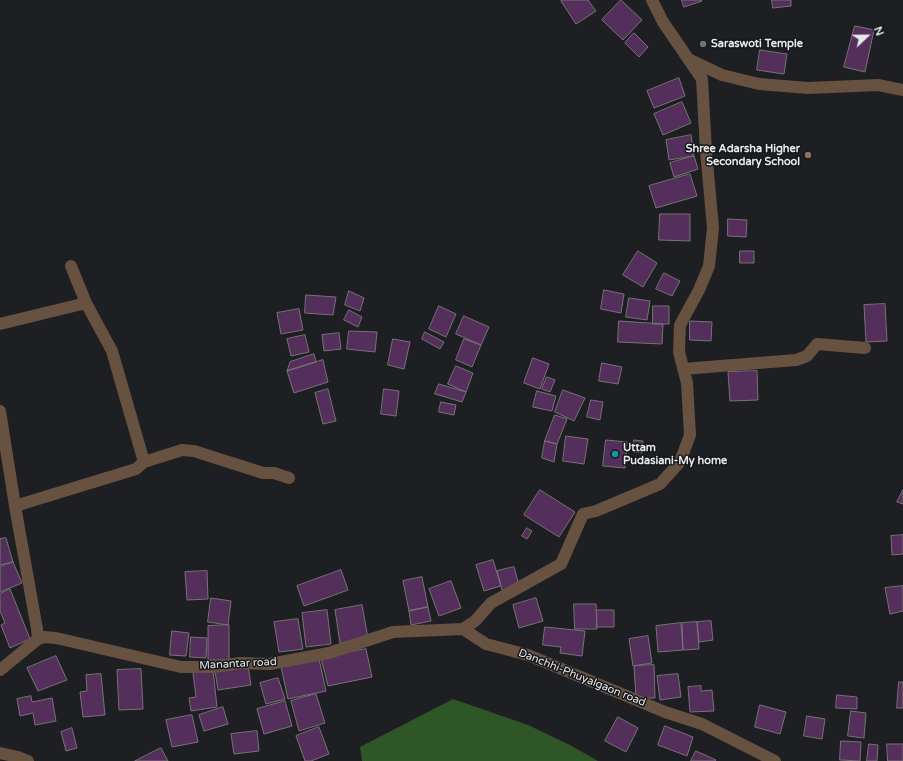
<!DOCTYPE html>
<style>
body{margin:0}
#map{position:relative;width:903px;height:761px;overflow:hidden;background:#1d1f22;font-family:"Varela Round",sans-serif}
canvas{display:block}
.north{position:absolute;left:847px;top:16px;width:40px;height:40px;-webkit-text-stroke:3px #141619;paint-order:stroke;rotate:68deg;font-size:11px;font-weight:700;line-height:16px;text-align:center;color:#e7e9eb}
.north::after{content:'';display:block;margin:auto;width:14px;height:18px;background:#e7e9eb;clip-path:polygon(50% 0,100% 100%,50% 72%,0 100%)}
</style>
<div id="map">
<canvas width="903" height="761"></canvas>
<div class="north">N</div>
</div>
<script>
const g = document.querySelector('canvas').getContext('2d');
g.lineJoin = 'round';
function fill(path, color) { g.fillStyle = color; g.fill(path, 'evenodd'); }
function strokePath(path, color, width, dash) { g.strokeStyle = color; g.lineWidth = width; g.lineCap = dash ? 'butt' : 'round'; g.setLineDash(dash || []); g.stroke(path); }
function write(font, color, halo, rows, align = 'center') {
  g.font = font + ' "Varela Round",sans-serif'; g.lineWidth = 3; g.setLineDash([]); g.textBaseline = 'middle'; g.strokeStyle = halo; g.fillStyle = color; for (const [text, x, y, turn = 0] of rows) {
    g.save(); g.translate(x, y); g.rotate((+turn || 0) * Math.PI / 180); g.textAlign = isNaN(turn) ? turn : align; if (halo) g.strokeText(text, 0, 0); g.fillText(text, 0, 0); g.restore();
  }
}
fill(new Path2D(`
 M453 699 528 725 570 745 598 761H362L360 747Z`), '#2f5627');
const building = new Path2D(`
 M563 0H588L596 11 576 24 561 1Z
 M621 0 642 20 623 40 602 20Z
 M682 0H701L702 1 684 7Z
 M772 0H791V6L773 8Z
 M855 26 874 30 865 72 844 67Z
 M634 33 648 47 639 57 625 43Z
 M760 50 787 54 784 74 757 70Z
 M679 78 685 96 654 108 647 91Z
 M682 102 691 123 663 135 654 114Z
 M691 135 694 156 669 160 666 140Z
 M694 156 698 169 674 177 670 163Z
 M690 174 697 196 656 208 649 186Z
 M660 214H690V241L659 240Z
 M728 219 747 220 746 237 728 236Z
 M638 251 657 263 643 287 623 275Z
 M740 251H754V263H740Z
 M664 273 680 281 672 296 656 289Z
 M604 290 624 294 621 313 601 309Z
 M349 291 364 298 360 311 345 305Z
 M306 295 336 297 333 315 305 313Z
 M629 298 650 301 647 320 626 317Z
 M885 304 887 341 866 342 864 305Z
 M439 306 456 314 446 337 429 329Z
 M653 306H669V324H653Z
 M299 309 303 330 281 334 277 313Z
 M349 310 362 317 358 327 344 320Z
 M464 316 489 327 481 345 456 334Z
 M619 321 663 324 662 344 618 342Z
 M690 321 712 322 711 341 690 340Z
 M349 331 377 332 375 352 347 349Z
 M425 332 444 342 440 349 422 339Z
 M339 333 341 349 324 351 322 335Z
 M305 335 309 352 291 356 287 339Z
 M393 339 410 342 404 369 388 365Z
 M464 339 481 345 472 367 456 360Z
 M314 354 316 362 287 371 290 362Z
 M533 358 549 364 540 389 524 383Z
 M323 360 328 382 294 393 287 371Z
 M602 363 622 367 618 384 599 381Z
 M456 366 473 373 466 392 448 384Z
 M757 371 758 400 730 401 728 372Z
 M547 377 555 380 550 392 542 389Z
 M439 384 466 392 462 402 435 394Z
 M328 389 336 421 323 424 315 393Z
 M384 389 399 391 396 416 381 414Z
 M563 390 585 398 574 421 555 412Z
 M537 391 556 396 552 411 533 407Z
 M591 400 603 402 600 420 587 417Z
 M441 402 456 405 454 415 439 412Z
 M555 415 567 419 557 444 545 441Z
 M566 436 588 439 584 464 563 461Z
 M606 440 627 442 625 468 603 466Z
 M634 440 643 441 642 453 634 452Z
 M545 441 557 444 554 462 542 458Z
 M540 490 575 512 559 537 524 515Z
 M903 490V504L897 502Z
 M527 528 532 531 527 539 522 536Z
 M903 535V554L892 555 891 536Z
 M6 538 13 562 0 565V539Z
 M493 560 501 586 484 591 476 565Z
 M13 562 22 583 0 592V567Z
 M514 567 519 585 502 590 497 571Z
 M341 570 348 590 304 606 297 586Z
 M207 571 208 599 187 600 185 572Z
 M422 577 428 607 409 611 403 581Z
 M451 581 461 608 439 616 429 589Z
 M903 586V611L890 614 885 588Z
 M10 589 30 639 10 648 1 625 5 623 0 611V594Z
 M211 598 231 601 228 625 208 622Z
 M536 598 543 621 519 628 513 605Z
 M574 604H596L597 629H575Z
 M362 605 368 638 340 643 335 610Z
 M428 607 431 621 411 625 409 611Z
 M327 610 331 644 306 647 302 613Z
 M597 610H614V627H597Z
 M298 619 303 649 279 652 274 622Z
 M711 621 713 640 699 642 697 622Z
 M697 622 699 649 683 650 682 623Z
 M681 623 683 650 658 652 656 626Z
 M229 625V660H208V626Z
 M545 627 585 631 582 656 560 653 561 647 543 645Z
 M172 631 189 633 186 656 170 655Z
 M648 636 652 663 633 666 629 639Z
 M191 637 207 638 206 658 190 657Z
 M366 649 372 677 328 686 321 658Z
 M56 656 67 680 38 691 27 668Z
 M319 659 326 691 288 699 281 667Z
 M654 665 655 698H636L634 666Z
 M248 666 251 685 218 690 215 671Z
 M141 669 143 709 119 710 117 670Z
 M213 670 217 707 191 711 189 698 196 697 193 673Z
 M101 674 105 715 83 717 80 692 87 691 86 675Z
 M678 674 681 697 660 700 657 676Z
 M278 678 285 699 266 704 260 683Z
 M899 682H903V708H897Z
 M701 686V691L712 690 714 711 690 712 688 687Z
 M316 694 325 723 299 731 291 701Z
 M837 695 857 697V709L836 708Z
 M31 696 32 702 52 698 56 721 35 725 33 713 20 716 17 699Z
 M285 701 292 726 264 734 257 709Z
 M760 705 786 712 780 734 755 727Z
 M223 707 228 724 204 731 199 715Z
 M851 711 866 713 864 738 848 736Z
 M192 715 198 742 172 747 166 720Z
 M807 716 825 719 822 739 804 736Z
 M618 717 638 728 626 752 605 741Z
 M665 726 693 737 687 756 658 745Z
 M319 727 329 754 311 761H305L296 736Z
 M72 728 77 748 66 751 61 732Z
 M257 731 259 751 234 754 231 734Z
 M841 741 861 742 860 761 840 760Z
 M869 744 878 745 877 761H867Z
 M887 744H903V761H888Z
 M161 748 168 761H135Z
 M696 751 716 760 715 761H691Z`);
fill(building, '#552f5b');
strokePath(building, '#767376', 1);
strokePath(new Path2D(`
 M652 0 663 22 702 79 706 151 713 228 709 266 699 290 680 325 679 352 687 383 690 435 680 462 660 484 596 511 583 514 561 564 491 603 475 621 463 629 486 644 528 655 665 712 702 724 775 761
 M688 59 722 75 759 84 808 88 878 85 903 90
 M71 266 86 303 112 351 144 462
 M0 324 86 303
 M683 369 796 360 807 356 817 344 865 348
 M0 411 15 506 37 629 38 639
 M15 506 136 469 144 462 182 450 194 451 263 473H274L289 478
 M0 670 38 639 44 637 56 638 181 667H214L240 663 270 664 329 653 393 632 463 629
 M0 753 18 757 28 761`), '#675141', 12);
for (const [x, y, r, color] of [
 [703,44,4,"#6b7280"],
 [808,155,4,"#8d6e63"],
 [615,454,4,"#0f9aa8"]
]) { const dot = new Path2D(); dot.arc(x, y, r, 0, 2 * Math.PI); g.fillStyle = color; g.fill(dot); strokePath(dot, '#141619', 1.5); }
write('bold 11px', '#e7e9eb', '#141619', [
 ["Saraswoti Temple",711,44],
 ["Shree Adarsha Higher",800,149,"right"],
 ["Secondary School",800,162,"right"],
 ["Uttam",623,448],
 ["Pudasiani-My home",623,461]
], 'left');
write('11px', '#e7e9eb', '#141619', [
 ["Manantar road",238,664,-3],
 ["Danchhi-Phuyalgaon road",582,678,22]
]);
</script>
